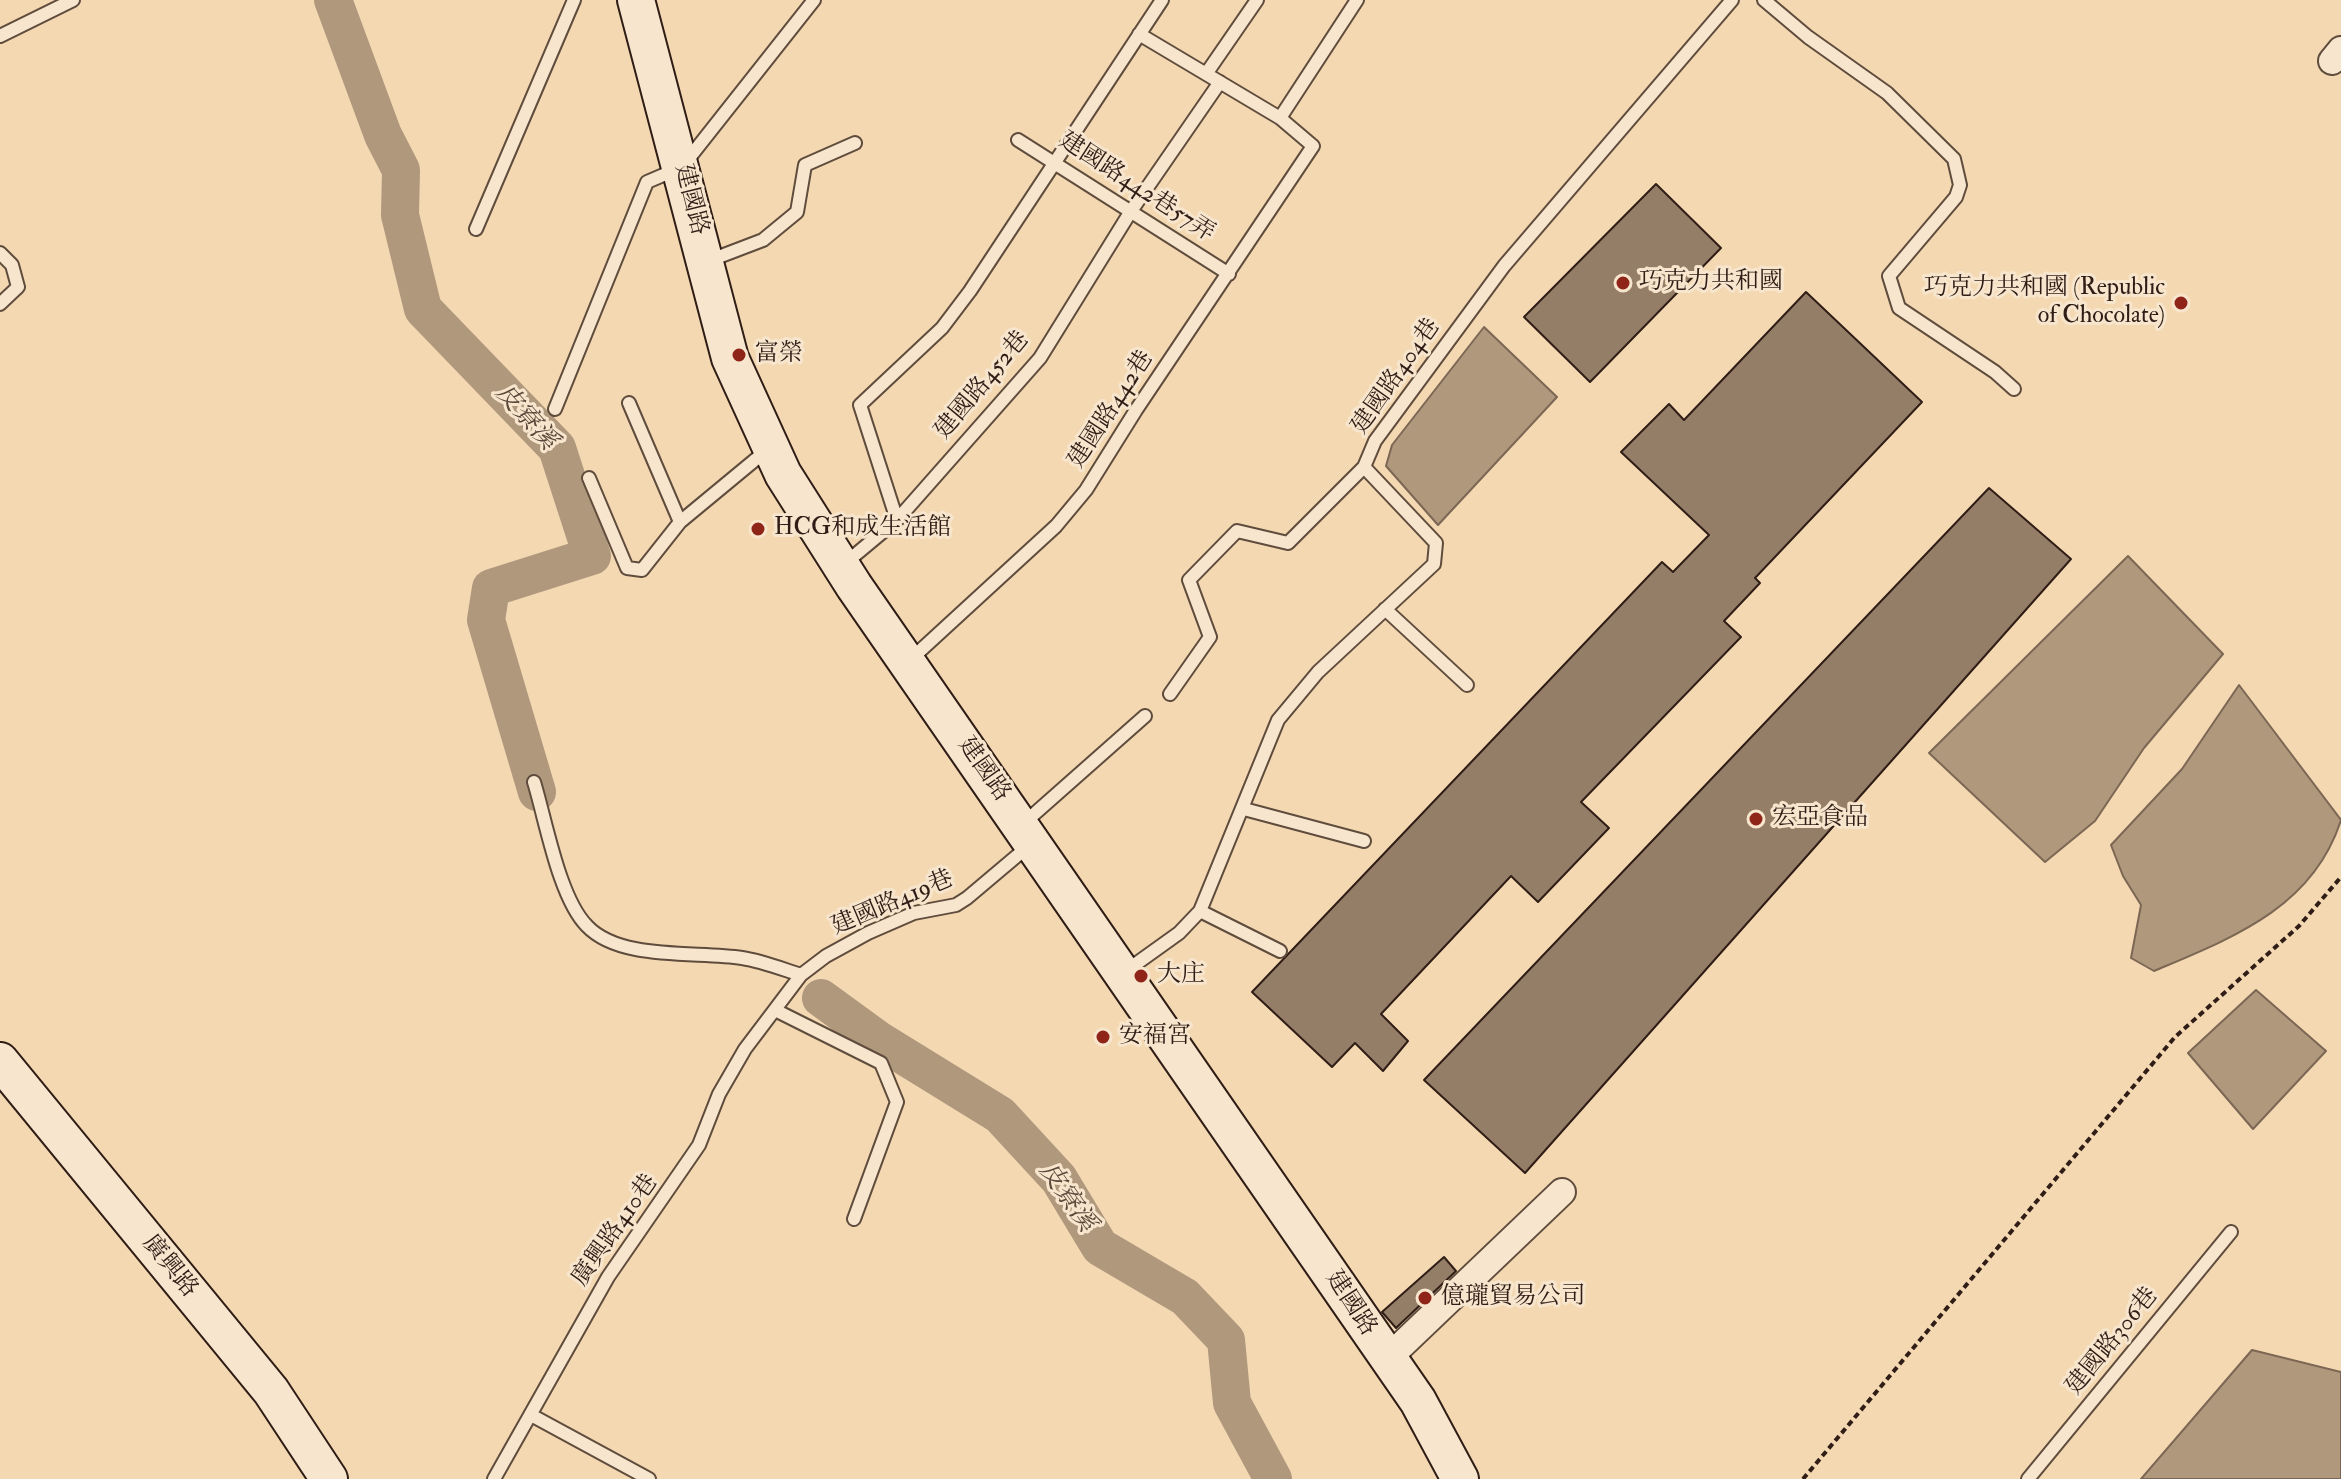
<!DOCTYPE html>
<meta charset="utf-8">
<style>
body{margin:0}
canvas{display:block;background:#f3d8b2}
</style>
<canvas width="2341" height="1479"></canvas>
<script>
const g = document.querySelector('canvas').getContext('2d');
g.lineJoin = 'round';
function fill(path, color) { g.fillStyle = color; g.fill(path, 'evenodd'); }
function strokePath(path, color, width, dash) { g.strokeStyle = color; g.lineWidth = width; g.lineCap = dash ? 'butt' : 'round'; g.setLineDash(dash || []); g.stroke(path); }
function write(font, color, halo, rows, align = 'center') {
  g.font = font + ' "IM FELL Double Pica","Noto Serif TC",serif'; g.lineWidth = 6; g.setLineDash([]); g.textBaseline = 'middle'; g.strokeStyle = halo; g.fillStyle = color; for (const [text, x, y, turn = 0] of rows) {
    g.save(); g.translate(x, y); g.rotate((+turn || 0) * Math.PI / 180); g.textAlign = isNaN(turn) ? turn : align; if (halo) g.strokeText(text, 0, 0); g.fillText(text, 0, 0); g.restore();
  }
}
const water = new Path2D(`
 M1484 327 1557 397 1438 525 1386 466 1392 445Z
 M2128 556 2223 654 2144 748 2095 821 2045 862 1929 753Z
 M2239 685 2341 820C2313 908 2232 938 2154 971L2131 958 2141 905 2123 876 2111 845 2182 769Z
 M2256 990 2326 1051 2253 1129 2188 1053Z
 M2252 1350 2341 1372V1479H2141Z`);
fill(water, '#b0987d');
strokePath(water, '#7c6754', 2);
strokePath(new Path2D(`
 M333 0 383 135 401 170 400 215 423 309 557 448 592 556 491 588 486 620 537 792
 M821 998 880 1041 1000 1115 1059 1179 1100 1247 1185 1297 1226 1340 1232 1403 1273 1479`), '#b0987d', 38);
const building = new Path2D(`
 M1656 184 1721 248 1590 382 1524 317Z
 M1806 292 1922 402 1755 578 1760 583 1724 621 1741 637 1581 802 1609 828 1538 902 1511 876 1381 1014 1408 1041 1383 1071 1355 1043 1332 1067 1252 992 1662 562 1673 572 1709 535 1621 452 1669 404 1684 420Z
 M1989 488 2071 559 1525 1173 1424 1080Z
 M1444 1257 1456 1271 1396 1328 1382 1312Z`);
fill(building, '#957e67');
strokePath(building, '#2f1d16', 2);
const lane = new Path2D(`
 M1764 0 1808 37 1887 93 1954 159 1960 185 1956 197 1889 276 1899 308 1995 372 2014 389
 M0 36 73 0
 M1206 74 1257 0
 M1280 118 1357 0
 M1018 140 1229 274
 M476 229 574 0
 M0 253 12 265 18 287 0 304
 M708 261 763 240 797 212 805 165 855 143
 M629 403 680 522
 M555 409 647 182 682 167 814 0
 M589 478 627 568 642 570 680 522 767 450
 M897 520 860 405 942 328 970 291 1162 0
 M843 565 897 520 1040 358 1131 211 1220 82
 M1385 609 1467 685
 M910 660 1056 526 1086 490 1136 410 1313 146 1280 118 1139 34
 M1170 694 1210 637 1189 580 1237 531 1288 543 1364 467
 M534 782C546 821 559 898 587 926 620 961 697 951 742 958 762 961 782 969 801 975
 M1244 809 1364 841
 M1024 823 1145 716
 M1200 911 1280 951
 M1126 971 1179 933 1200 911 1278 720 1318 672 1434 564 1436 543 1364 467 1375 441 1504 266 1732 0
 M775 1010 881 1063 897 1102 854 1219
 M531 1415 649 1479
 M494 1479 608 1277 699 1145 719 1094 745 1049 801 975 826 956 868 933 914 913 956 905 967 898 1031 844
 M2028 1479 2231 1232`);
const street = new Path2D(`
 M2332 61 2341 50
 M1386 1360 1562 1192`);
const secondary = new Path2D(`
 M636 0 730 358 783 474 854 586 1418 1401 1460 1479
 M0 1061 271 1391 329 1479`);
strokePath(lane, '#604c3d', 16);
strokePath(street, '#604c3d', 30);
strokePath(secondary, '#2f1d16', 40);
strokePath(new Path2D(`
 M1803 1479 2175 1037 2299 926 2341 877`), '#2f1d16', 4, [6, 4]);
strokePath(lane, '#f7e6cd', 12);
strokePath(street, '#f7e6cd', 26);
strokePath(secondary, '#f7e6cd', 36);
for (const [x, y, r, color] of [
 [1623,283,8,"#8f2418"],
 [2181,303,8,"#8f2418"],
 [739,355,8,"#8f2418"],
 [758,529,8,"#8f2418"],
 [1756,819,8,"#8f2418"],
 [1141,976,8,"#8f2418"],
 [1103,1037,8,"#8f2418"],
 [1425,1298,8,"#8f2418"]
]) { const dot = new Path2D(); dot.arc(x, y, r, 0, 2 * Math.PI); g.fillStyle = color; g.fill(dot); strokePath(dot, '#f7e6cd', 3); }
write('24px', '#2f1d16', '#f7e6cd', [
 ["建國路442巷57弄",1136,188,33],
 ["建國路",690,200,76],
 ["建國路404巷",1397,377,-55],
 ["建國路452巷",983,386,-50],
 ["建國路442巷",1112,410,-57],
 ["建國路",983,770,55],
 ["建國路419巷",893,904,-23],
 ["廣興路410巷",616,1231,-55],
 ["廣興路",169,1267,51],
 ["建國路",1350,1304,57],
 ["建國路306巷",2113,1342,-51]
]);
write('24px', '#2f1d16', '#f7e6cd', [
 ["巧克力共和國",1639,283],
 ["巧克力共和國 (Republic",2165,289,"right"],
 ["of Chocolate)",2165,317,"right"],
 ["富榮",755,355],
 ["HCG和成生活館",774,529],
 ["宏亞食品",1772,819],
 ["大庄",1157,976],
 ["安福宮",1119,1037],
 ["億瓏貿易公司",1441,1298]
], 'left');
write('italic 26px', '#5c483a', '#f7e6cd', [
 ["皮寮溪",525,418,48],
 ["皮寮溪",1066,1198,55]
]);
</script>
